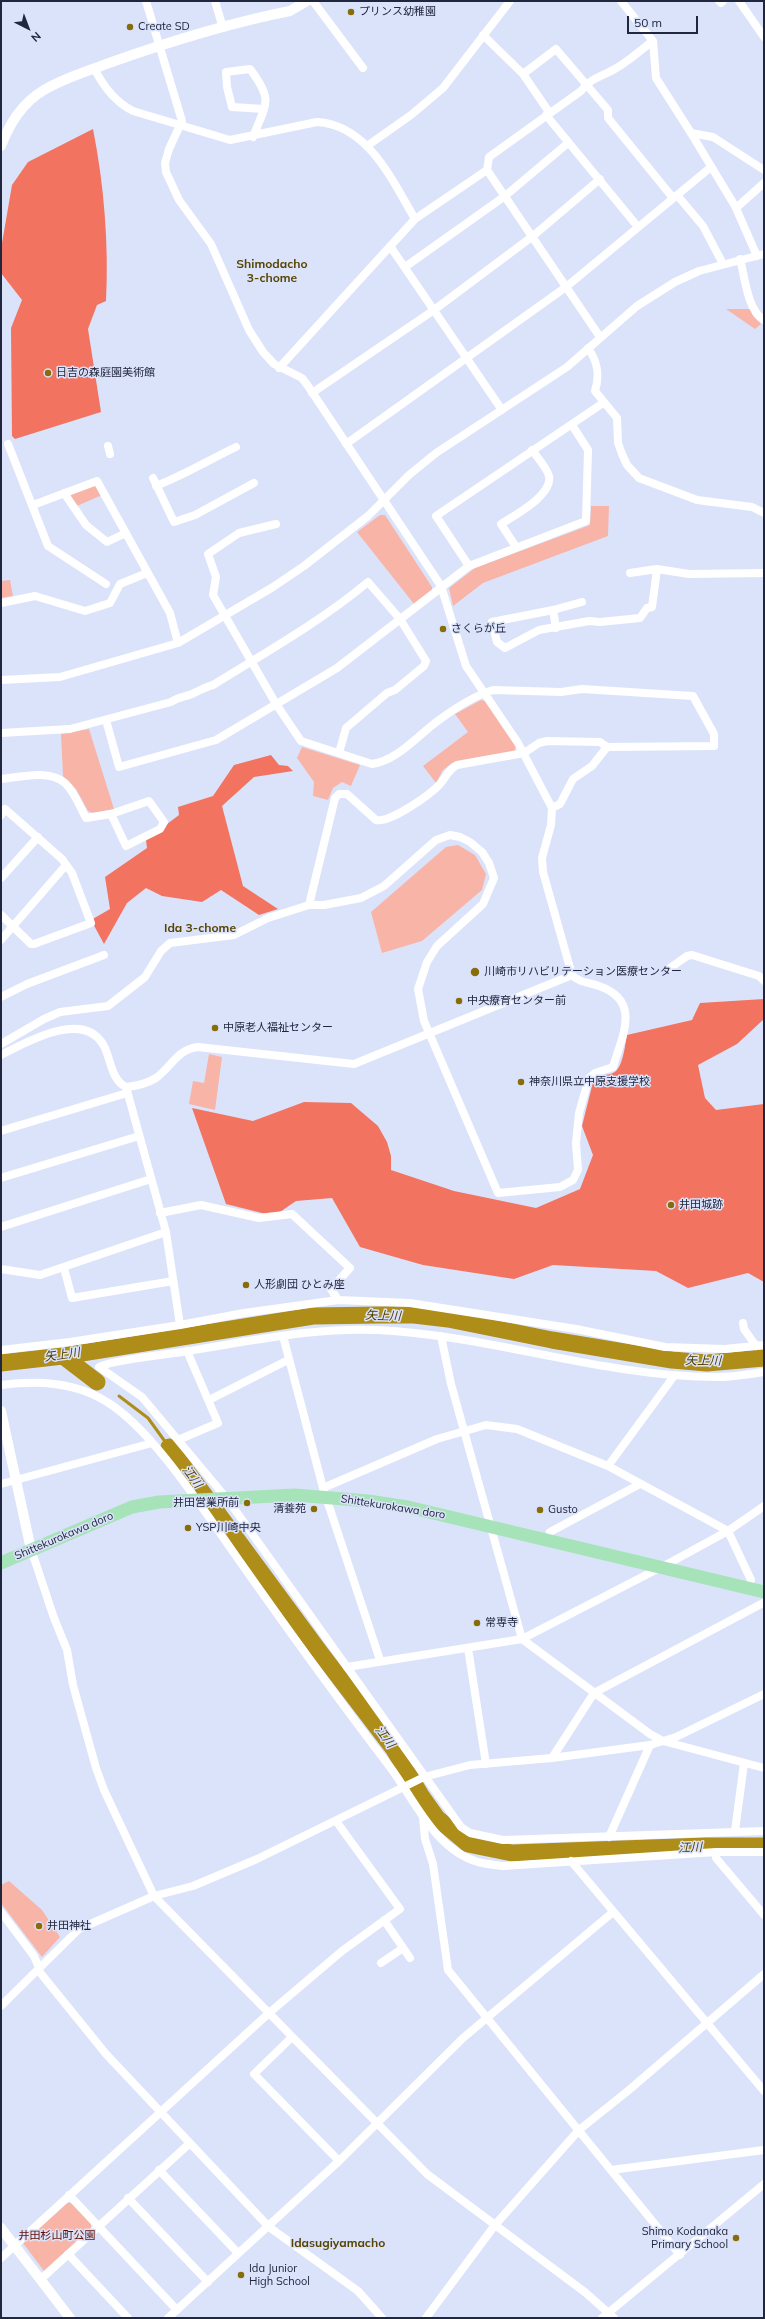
<!DOCTYPE html>
<meta charset="utf-8">
<style>
body{margin:0}
#map{position:relative;width:765px;height:2319px;overflow:hidden;background:#dbe3fb;font-family:Mulish,sans-serif}
canvas{display:block}
.frame{position:absolute;inset:0;border:2px solid #20263d;pointer-events:none}
.north{position:absolute;left:8px;top:8px;width:40px;height:40px;-webkit-text-stroke:3px #dbe3fb;paint-order:stroke;rotate:138deg;font-size:11px;font-weight:700;line-height:16px;text-align:center;color:#20263d}
.north::after{content:'';display:block;margin:auto;width:14px;height:18px;background:#20263d;clip-path:polygon(50% 0,100% 100%,50% 72%,0 100%)}
.scale{position:absolute;left:627px;top:16px;width:71px;height:18px;box-sizing:border-box;border:2px solid #20263d;border-top:0;padding-left:5px;font-size:12px;line-height:14px;white-space:nowrap;color:#20263d;-webkit-text-stroke:3px #dbe3fb;paint-order:stroke}
</style>
<div id="map">
<canvas width="765" height="2319"></canvas>
<div class="frame"></div>
<div class="north">N</div>
<div class="scale">50 m</div>
</div>
<script>
const g = document.querySelector('canvas').getContext('2d');
g.lineJoin = 'round';
function fill(path, color) { g.fillStyle = color; g.fill(path, 'evenodd'); }
function strokePath(path, color, width, dash) { g.strokeStyle = color; g.lineWidth = width; g.lineCap = dash ? 'butt' : 'round'; g.setLineDash(dash || []); g.stroke(path); }
function write(font, color, halo, rows, align = 'center') {
  g.font = font + ' Mulish,"Noto Sans JP",sans-serif'; g.lineWidth = 3; g.setLineDash([]); g.textBaseline = 'middle'; g.strokeStyle = halo; g.fillStyle = color; for (const [text, x, y, turn = 0] of rows) {
    g.save(); g.translate(x, y); g.rotate((+turn || 0) * Math.PI / 180); g.textAlign = isNaN(turn) ? turn : align; if (halo) g.strokeText(text, 0, 0); g.fillText(text, 0, 0); g.restore();
  }
}
fill(new Path2D(`
 M726 309H750L753 316 761 324 755 329Z
 M96 483 102 495 77 506 70 498 72 493Z
 M591 506H609L608 536 483 583 453 606 449 588 475 568 590 525Z
 M380 515H385L432 587V590L414 604 357 532Z
 M10 580 13 596 1 598V581Z
 M481 700 485 701 516 746 514 752 452 763 443 770 436 783 423 766 468 732 455 714Z
 M89 729 114 809 93 813 88 811 76 789 63 776 61 734Z
 M302 747 360 765 351 786 342 782 333 788 328 800 313 796 314 782 297 758Z
 M458 845 475 855 486 874 482 890 422 941 382 953 371 912 446 847Z
 M209 1054 222 1057 215 1110 189 1104 193 1081 204 1083Z
 M9 1881 42 1910 60 1937 42 1957 1 1903V1885Z
 M67 2203H72L91 2223V2229L44 2271 23 2243Z`), '#f8b4a7');
fill(new Path2D(`
 M93 129C104 184 109 245 106 301L97 305 88 329 101 412 15 439 12 436 11 328 22 300 1 273V249L12 185 28 162Z
 M271 755 279 765 288 766 293 771 254 777 222 806 243 886 278 909 259 915 221 890 202 902 162 896 146 888 127 903 104 944 91 920 110 909 105 877 147 848 146 840 179 815 178 807 213 796 234 765Z
 M764 999V1019L737 1044 698 1065 705 1098 716 1110 764 1104V1282L748 1273 688 1288 656 1271 553 1265 514 1279 423 1265 360 1247 332 1198 296 1201 274 1216 226 1204 192 1108 253 1121 304 1102 351 1103 378 1126 387 1142 391 1156V1170L454 1191 536 1208 580 1189 593 1155 582 1126 594 1078C600 1074 607 1076 613 1073 623 1069 625 1045 627 1035L692 1020 700 1003Z`), '#f2735f');
strokePath(new Path2D(`
 M119 1396 148 1418 169 1447`), '#af8d19', 3);
strokePath(new Path2D(`
 M63 1356 97 1382
 M1 1363 63 1356 313 1316 380 1315H414L448 1319 552 1340 672 1360 707 1363 764 1358
 M169 1447 319 1651 393 1748 422 1797 437 1818 468 1844 512 1853 705 1846H764`), '#af8d19', 17);
strokePath(new Path2D(`
 M215 1 223 28
 M313 1 363 68
 M621 1 653 41 656 78 691 133 735 206 757 256
 M719 1 721 3 723 1
 M739 1 764 37
 M483 35 523 74
 M94 68C103 86 115 102 133 111L230 140 317 122C368 125 392 180 415 219
 M549 112 523 74 556 49 608 110V118L673 198
 M546 115 638 227
 M691 133 713 137 764 170
 M253 137C266 103 274 101 250 69L226 72 227 87 232 107 264 109
 M367 146 411 115 443 88 510 1
 M677 195 703 226 723 264
 M736 208 764 183
 M390 246 502 410
 M740 259C745 277 747 310 764 320
 M405 267 505 196 568 143
 M600 337 487 170 489 157 581 91C589 80 597 78 609 72 625 65 639 51 653 41
 M588 348C598 362 600 375 595 391L617 418 618 443 622 454 627 465 639 478 697 500 752 507 764 513
 M279 368 415 219 487 170
 M312 393 434 310 533 236 600 179
 M8 444 48 546 106 584
 M346 444 566 287 711 167
 M108 446 110 454
 M153 478 174 522 195 515 254 483
 M156 486C184 475 209 460 236 447
 M64 493 86 525 107 542 126 533
 M33 505 97 481 170 613 178 643
 M276 524 239 533 208 554 216 577 213 595 276 704 301 741 372 764C397 761 418 735 439 720 454 709 474 696 493 690L561 692 582 689 693 696 714 734V746L607 747 600 742 547 741 539 743 524 753 457 765C448 770 446 777 440 784 430 795 390 823 376 820L347 794H339L335 798 309 905
 M516 547 501 524C515 515 553 495 549 476 547 468 537 457 532 450
 M469 566 436 516 603 403
 M630 573 657 569 689 574 764 573
 M1 603 35 596 85 611 110 603 120 584 147 573
 M553 610 582 602
 M556 628 553 610 492 622 497 642 505 648 539 630 589 621 600 622 640 618 647 608 652 607 657 569
 M1 680 60 677 178 643 273 587 304 566 368 516 409 475 436 453 567 367 637 306 675 282 699 271 764 254
 M106 720 119 767 216 740 337 668 469 566 586 521 588 450 572 425
 M1 733 70 729 171 702C178 697 184 697 192 694 199 691 205 687 213 685 266 652 320 622 368 582L400 619 426 661 424 666 395 690 387 693 346 728 339 753
 M1 779C20 777 49 769 65 783 74 791 80 807 86 818L111 814 149 801 164 822 160 829 126 846 111 814
 M552 808 560 804 573 779 592 766 607 747
 M1 815 5 809 62 859 72 873 91 923 34 944H31L1 915
 M1 878 38 837
 M1 940 66 865
 M670 968 687 956 692 955 759 976 764 981
 M1 997 27 984 104 955
 M1 1044 44 1019 60 1012 108 1006 145 977 161 951 170 943 234 935 268 918 309 905H324L361 898 384 886 436 840 450 835 460 837 470 842 482 852 489 863 494 878 483 904 437 946 427 962 418 989 424 1021 498 1193 560 1187 573 1180 578 1170 576 1143 579 1113 589 1078 595 1073 613 1067C622 1036 642 1001 599 986 588 982 580 983 572 975L543 872 542 858 551 825 552 808 518 743 466 666 441 586 308 386 302 378 274 364 263 352 249 330 211 244 179 200 166 172 165 163 169 149 182 121 146 1
 M1 1055C28 1041 86 1008 105 1048 111 1062 112 1080 126 1087 136 1086 148 1083 156 1078 172 1066 178 1049 198 1047L354 1064 572 975
 M126 1087 166 1232 180 1325
 M1 1131 127 1093
 M1 1178 139 1136
 M160 1213 201 1205 259 1218 292 1214 350 1268 331 1289 338 1300
 M1 1227 151 1179
 M64 1268 72 1298 173 1281
 M1 1269 40 1275 166 1232
 M743 1323 744 1329 756 1346
 M283 1336 323 1488 380 1660
 M441 1336 451 1384 522 1639 650 1734 663 1741 764 1768
 M1 1350 70 1342 180 1325 244 1313 338 1300 410 1303 576 1329 665 1347 725 1349 764 1345
 M764 1372C749 1374 733 1377 717 1377 608 1377 502 1339 393 1331 322 1325 252 1341 182 1352 168 1354 108 1361 99 1367L142 1397 228 1500 461 1827 470 1833 503 1840 764 1831
 M1 1385C37 1380 76 1382 107 1402 153 1430 204 1511 236 1556 286 1627 337 1698 390 1767 414 1799 435 1850 478 1862 486 1864 495 1865 503 1866L716 1852H764
 M209 1400 288 1360
 M178 1440 218 1423 187 1351
 M608 1466 674 1376
 M1 1484 152 1443
 M323 1488 437 1439 486 1425 517 1429 608 1466 728 1531 751 1580
 M550 1532 640 1484
 M30 1546 54 1618 67 1650 73 1685 96 1768 104 1790 154 1896 427 2174 586 2293 614 2318
 M468 1648 486 1764
 M347 1667 522 1639 673 1561 728 1531 764 1506
 M552 1758 594 1693 763 1603
 M423 1817 425 1839 433 1864 448 1970 680 2255
 M735 1831 744 1763
 M609 1837 650 1745
 M716 1852V1858L764 1915
 M571 1861 764 2091
 M1 1912 34 1956 39 1968
 M384 1920 410 1958
 M381 1963 403 1948
 M38 1970 106 2054 269 2227 358 2291 382 2318
 M1 2006 79 1929 154 1896 193 1886 257 1859 424 1777 470 1765 552 1758 650 1745 676 1737 764 1694
 M292 2037 254 2074 339 2161
 M159 2170 238 2253
 M611 2170 764 2150
 M69 2195 177 2310
 M128 2198 208 2282
 M68 2254 128 2318
 M1 2258 269 2013 342 1951 400 1909 336 1821
 M40 2280 190 2143
 M168 2318 339 2161 463 2038 613 1912
 M426 2318 495 2225 579 2130 629 2090 764 1974
 M602 2318 764 2184`), '#fff', 8);
strokePath(new Path2D(`
 M1 146C10 123 22 103 44 90 64 78 88 71 109 63 168 42 229 23 290 11L307 1
 M1 1411 30 1545
 M1 2228 70 2318`), '#fff', 10);
strokePath(new Path2D(`
 M1 1563 132 1507 159 1502 295 1495 368 1501 408 1507 764 1592`), '#a7e3b8', 13);
for (const [x, y, r, color] of [
 [351,12,4,"#876c0a"],
 [130,27,4,"#876c0a"],
 [48,373,4,"#876c0a"],
 [443,629,4,"#876c0a"],
 [475,972,5,"#876c0a"],
 [459,1001,4,"#876c0a"],
 [215,1028,4,"#876c0a"],
 [521,1082,4,"#876c0a"],
 [671,1205,4,"#876c0a"],
 [246,1285,4,"#876c0a"],
 [247,1503,4,"#876c0a"],
 [314,1509,4,"#876c0a"],
 [540,1510,4,"#876c0a"],
 [188,1528,4,"#876c0a"],
 [477,1623,4,"#876c0a"],
 [39,1926,4,"#876c0a"],
 [736,2238,4,"#876c0a"],
 [241,2275,4,"#876c0a"]
]) { const dot = new Path2D(); dot.arc(x, y, r, 0, 2 * Math.PI); g.fillStyle = color; g.fill(dot); strokePath(dot, '#dbe3fb', 1.5); }
write('11px', '#20263d', '#dbe3fb', [
 ["プリンス幼稚園",359,12],
 ["Create SD",138,27],
 ["日吉の森庭園美術館",56,373],
 ["さくらが丘",451,629],
 ["川崎市リハビリテーション医療センター",484,972],
 ["中央療育センター前",467,1001],
 ["中原老人福祉センター",223,1028],
 ["神奈川県立中原支援学校",529,1082],
 ["井田城跡",679,1205],
 ["人形劇団 ひとみ座",254,1285],
 ["井田営業所前",239,1503,"right"],
 ["清養苑",306,1509,"right"],
 ["Gusto",548,1510],
 ["YSP川崎中央",196,1528],
 ["常専寺",485,1623],
 ["井田神社",47,1926],
 ["Shimo Kodanaka",728,2232,"right"],
 ["Primary School",728,2245,"right"],
 ["Ida Junior",249,2269],
 ["High School",249,2282]
], 'left');
write('11px', '#20263d', '#dbe3fb', [
 ["Shittekurokawa doro",393,1507,9],
 ["Shittekurokawa doro",64,1536,-23]
]);
write('11px', '#5e0e05', '#dbe3fb', [
 ["井田杉山町公園",57,2236]
]);
write('bold 12px', '#574401', '#dbe3fb', [
 ["Shimodacho",272,264],
 ["3-chome",272,278],
 ["Ida 3-chome",200,928],
 ["Idasugiyamacho",338,2243]
]);
write('italic 12px', '#4d3c00', '#dbe3fb', [
 ["矢上川",383,1316,2],
 ["矢上川",62,1355,-8],
 ["矢上川",703,1361,1],
 ["江川",192,1477,53],
 ["江川",385,1737,54],
 ["江川",690,1848,-2]
]);
</script>
